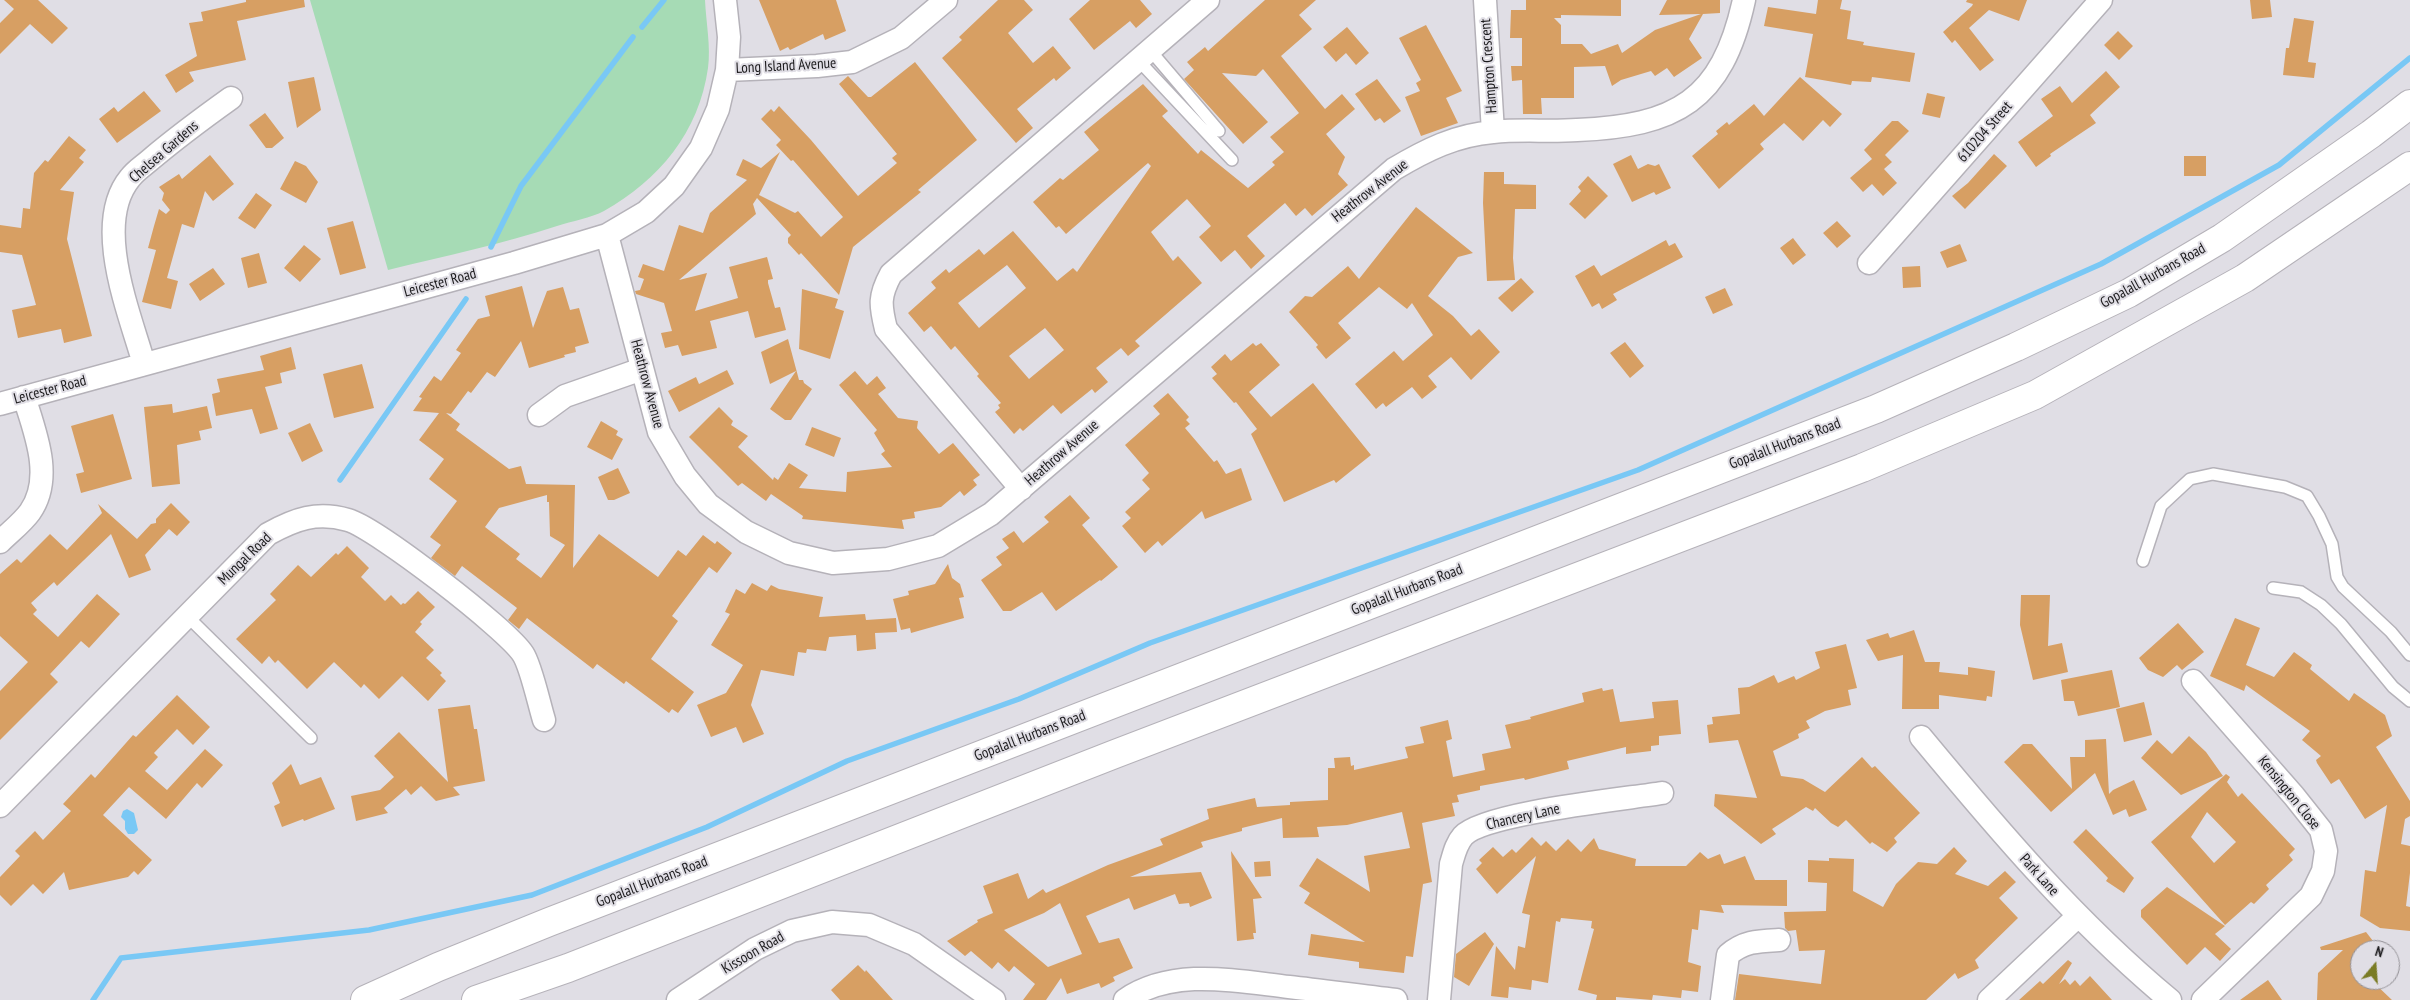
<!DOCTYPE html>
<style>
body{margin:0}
#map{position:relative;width:2410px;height:1000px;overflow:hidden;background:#e0dee5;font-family:"PT Sans Narrow",sans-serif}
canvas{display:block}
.north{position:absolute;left:2350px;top:940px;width:50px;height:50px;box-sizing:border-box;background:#e0dee5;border:1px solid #929095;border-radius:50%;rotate:18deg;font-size:14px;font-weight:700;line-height:20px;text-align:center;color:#1c1b1d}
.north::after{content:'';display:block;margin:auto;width:18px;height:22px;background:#7a7c25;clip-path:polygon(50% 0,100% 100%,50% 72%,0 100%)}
</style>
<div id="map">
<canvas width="2410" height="1000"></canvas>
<div class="north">N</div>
</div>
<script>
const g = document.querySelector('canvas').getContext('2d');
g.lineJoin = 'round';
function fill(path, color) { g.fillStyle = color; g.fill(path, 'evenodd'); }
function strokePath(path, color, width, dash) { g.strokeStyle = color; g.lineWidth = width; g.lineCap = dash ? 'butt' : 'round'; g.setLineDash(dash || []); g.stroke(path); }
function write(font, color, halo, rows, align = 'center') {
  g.font = font + ' "PT Sans Narrow",sans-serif'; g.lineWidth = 4; g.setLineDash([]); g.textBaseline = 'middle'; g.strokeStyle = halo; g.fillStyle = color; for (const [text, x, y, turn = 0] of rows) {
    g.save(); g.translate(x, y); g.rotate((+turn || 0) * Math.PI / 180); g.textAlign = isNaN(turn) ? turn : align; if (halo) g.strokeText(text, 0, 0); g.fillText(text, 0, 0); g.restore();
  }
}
fill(new Path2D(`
 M310 0H705C706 22 711 47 708 68 699 132 659 180 604 211 591 218 572 221 557 226 502 244 445 256 388 270Z`), '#a6dbb5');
fill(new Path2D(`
 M127 809 134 813 138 830 134 834H128L125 829V821L121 817 123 811Z`), '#79c8f5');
strokePath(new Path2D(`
 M642 27 664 0
 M491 247 521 186 633 37
 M340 480 466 299
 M93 1000 121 958 369 930 532 895 707 827 847 761 1019 699 1150 643 1638 470 2101 264 2279 165 2410 58`), '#79c8f5', 5.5);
fill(new Path2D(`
 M4 0H38L68 28 52 44 30 24 0 54V23L14 9Z
 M246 0H304L305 7 237 21 246 60 189 72 194 81 176 93 165 75 197 56 189 23 203 21 201 12 246 2Z
 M759 0H836L846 31 825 40 823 34 790 50 788 47 780 51Z
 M998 0H1024L1033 10 1008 33 1033 63 1053 46 1071 68 1056 81 1054 78 1017 109 1033 128 1016 143 942 58 962 40 959 37Z
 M1090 0H1140L1152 14 1136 28 1130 21 1094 50 1069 19Z
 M1265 0H1316L1299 15 1312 29 1281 56 1325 109 1342 94 1355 109 1326 134 1345 157 1338 174 1348 185 1312 216 1305 208 1296 216 1285 203 1247 236 1265 256 1251 269 1235 250 1221 262 1199 237 1211 226 1187 199 1151 232 1173 261 1178 256 1202 283 1135 341 1140 346 1128 356 1121 348 1096 368 1108 382 1095 393 1092 389 1061 414 1053 405 1023 431 1020 428 1014 434 995 412 1000 408 998 405 1001 403 977 376 979 374 955 346 951 350 931 326 924 332 908 313 936 288 931 282 946 269 949 273 979 249 984 255 1013 231 1057 281 1073 268 1077 272 1151 166 1148 163 1066 234 1059 226 1056 228 1033 202 1060 178 1063 180 1099 150 1084 132 1143 84 1168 111 1162 116 1198 154 1201 150 1248 188 1275 165 1272 162 1284 152 1270 137 1299 113 1263 69 1256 76 1222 73 1268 122 1243 144 1184 79 1194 70 1187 62 1205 47 1208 51ZM1007 265 1026 288 979 328 958 303ZM1045 328 1064 350 1029 379 1009 356Z
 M1526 0H1621V16L1561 15V18H1554L1561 25V44H1582L1591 54 1618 44 1622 53 1655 30 1701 14 1659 15 1667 0H1720V13L1703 14 1689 39 1702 58 1674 77 1667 68 1655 76 1651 71 1621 80 1612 86 1605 66 1574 67V98H1541L1542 114H1523L1522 80 1512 81 1511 66H1522V38H1510L1511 10H1526Z
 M1818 0H1842L1840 9 1851 11 1847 39 1864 42 1863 45 1915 53 1910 82 1872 77 1871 82 1852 81 1851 85 1805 77 1813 34 1764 26 1768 7 1816 14Z
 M1967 0H2027L2019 21 1989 10 1969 28 1994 60 1980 71 1955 40 1952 43 1943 32 1972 6 1973 4 1966 2Z
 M2250 0H2270L2272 17 2252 19Z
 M2294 18 2314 21 2308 62 2316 63 2314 78 2283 75 2286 48H2289Z
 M1426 25 1462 91 1446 98 1458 123 1421 136 1405 97 1420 91 1416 83 1421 80 1399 38Z
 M1347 27 1369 53 1356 65 1346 53 1336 62 1323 47Z
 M2118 31 2133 46 2119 60 2104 45Z
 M915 62 977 140 918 190 921 192 853 247 839 295 801 253 799 255 788 243V238L791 235 757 198 753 204 756 214 679 280 707 273 695 311 738 298 729 267 767 257 773 279 768 280V283L775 308 780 307 786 330 755 338 748 311 710 321 717 348 682 356 678 345 665 348 661 333 672 331 664 303 636 294 635 291 640 290 644 279 638 277 643 264 664 271 679 225 703 233 710 213 747 180 736 175 743 159 761 168 780 152 759 195 795 213 798 211 821 237 843 217 793 160 791 161 776 145 781 140 761 119 771 109 774 112 779 106 811 140 858 196 897 163 892 158 897 154 839 84 848 76 868 97H871Z
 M2106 71 2120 87 2090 115 2096 123 2050 154 2051 156 2036 167 2018 142 2053 116 2041 99 2060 86 2072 103Z
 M314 77 321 110 297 128 288 82Z
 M1800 77 1842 114 1830 127 1823 120 1803 141 1784 123 1760 144 1764 149 1719 189 1692 156 1718 134 1716 131 1727 122 1729 125 1754 104 1764 116Z
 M1377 79 1401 111 1384 123 1380 118 1375 121 1355 94Z
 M144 91 161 111 117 143 99 119 114 107 118 112Z
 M1927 93 1945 97 1940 118 1922 114Z
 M265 113 284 138 272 148H266L249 125Z
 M1892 121H1898L1909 131 1885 155 1892 162 1884 169 1897 183 1883 196 1872 184 1863 192 1850 178 1872 159 1864 150Z
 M69 136 86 150 79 158 84 162 60 190 74 192 67 239 92 336 64 343 61 329 18 338 12 310 36 305 22 255 0 252V225L21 228 23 208 30 209 34 173 45 160 48 162Z
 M1994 154 2007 166 1965 209 1952 196 1968 183Z
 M210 155 234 184 213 201 205 191 194 228 182 224 167 278 178 281 171 309 142 302 156 250 148 248 154 226 159 209 166 214 170 210 162 200 164 193 159 187 179 174 182 179Z
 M1631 155 1638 169 1648 164 1655 166 1659 164 1671 188 1656 195 1654 192 1632 202 1613 164Z
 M2184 156H2206V176H2184Z
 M295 161 306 166 318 182 306 203 280 189Z
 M1484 172H1504V184L1536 185V209H1515L1513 258 1515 280 1487 281 1483 203Z
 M1588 176 1608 196 1585 219 1569 204 1581 191 1578 187Z
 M256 193 272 205 255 229 238 218Z
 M1416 207 1473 253 1458 257 1428 296 1453 316 1471 336 1479 329 1500 352 1471 380 1451 357 1428 376 1437 387 1422 399 1412 387 1386 407 1383 403 1376 409 1355 384 1394 351 1403 361 1433 335 1412 303 1407 309 1379 287 1338 323 1351 338 1326 359 1316 347 1318 345 1289 312 1305 296 1312 297 1348 266 1359 279Z
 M353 221 366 268 340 275 327 228Z
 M1837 221 1851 236 1837 248 1823 233Z
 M1793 238 1806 255 1793 265 1780 248Z
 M1666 240 1669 246 1675 243 1683 257 1613 294 1617 300 1602 309 1599 303 1592 307 1575 276 1594 265 1601 276Z
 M1960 244 1967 261 1947 268 1940 252Z
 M304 245 321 259 300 282 284 268Z
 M259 253 267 283 248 288 241 258Z
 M1920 266 1921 287 1903 288 1902 267Z
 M213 268 225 284 200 301 189 284Z
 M1521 278 1534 292 1512 312 1498 298Z
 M522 286 533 328 547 291 563 287 570 310 579 308 589 343 575 347 576 352 564 355 565 357 529 368 521 341 495 377 487 372 471 393 468 391 451 414 446 413 460 424 456 430 509 469 521 466 526 484 575 485 573 568 599 534 658 577 678 550 686 556 703 535 715 544 717 541 732 553 717 573 709 567 672 616 678 621 651 659 694 692 678 713 672 709 669 713 626 681 624 684 597 664 593 669 527 618 519 629 508 620 517 608 462 566 455 576 431 558 441 545 430 537 457 501 429 479 444 459 419 440 439 413 413 411 422 398 419 397 434 376 441 381 461 353 456 350 478 319 490 316 485 296ZM547 495V502H549L550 536 565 545 541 578 516 559 520 554 485 527 499 508Z
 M1725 288 1733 305 1713 314 1705 297Z
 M802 289 838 299 835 308 844 311 830 359 799 349Z
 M788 339 799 380H803L804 383 812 389 791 420H785L770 409 796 371 770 384 761 352Z
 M1625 342 1644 366 1630 378 1610 353Z
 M1253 343 1256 346 1261 343 1280 365 1249 392 1271 417 1313 383 1371 455 1336 483 1334 480 1284 502 1251 434 1257 429 1236 402 1234 403 1212 378 1217 374 1211 367 1225 354 1231 361Z
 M291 347 296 369 280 373 282 383 265 387 278 429 260 434 252 409 216 416 212 394 220 392 217 379 264 370 260 356Z
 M362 364 374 408 334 418 323 374Z
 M727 370 734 384 679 412 668 391 696 377 699 384Z
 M855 371 867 385 877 376 886 388 878 394 898 418 918 421 917 428 939 454 953 443 980 475 973 480 977 485 964 496 960 491 941 507 914 512 915 518 902 520 904 529 802 519 803 516 771 494 766 501 742 483 738 486 689 437 719 407 733 421 731 425 748 436 738 447 773 480 774 477 778 480 789 463 808 475 799 488 846 492 847 472 892 467 881 454 885 451 874 433 877 430 839 385Z
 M1168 393 1189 417 1186 420 1190 424 1185 428 1214 462 1217 460 1226 474 1241 468 1252 500 1205 519 1202 511 1162 546 1158 541 1145 553 1122 526 1131 518 1125 512 1150 489 1142 480 1149 473 1125 445 1160 414 1153 406Z
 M172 404 173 413 207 406 212 428 199 431 201 440 177 445 180 484 152 487 144 407Z
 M113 414 132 479 81 493 76 474 84 472 71 426Z
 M601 421 618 431 616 435 623 439 612 460 587 447Z
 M310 423 323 451 302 462 288 433Z
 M812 427 841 438 834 457 805 445Z
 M618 468 630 493 614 500H608L598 477Z
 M1070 495 1090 518 1082 525 1118 567 1101 581 1100 580 1056 611 1042 592 1011 611H1003L981 580 1002 565 996 557 1009 548 1002 539 1014 531 1023 543 1049 522 1044 517Z
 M171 503 190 522 177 536 169 529 145 555 151 570 129 578 111 534 57 586 54 582 31 603 37 610 33 614 58 637 97 594 120 614 89 648 81 641 50 674 58 682 0 740V691L28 662 0 636V574L17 559 21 563 50 534 67 550 102 513 98 504 137 539 151 524 156 523V519Z
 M347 546 369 568 361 577 385 601 391 595 401 605 403 603 405 604 418 591 435 607 420 622 422 624 415 632 434 650 426 658 442 673 440 675 446 681 428 701 402 676 379 699 364 684 361 688 334 662 307 689 278 660 275 663 269 656 262 664 236 639 276 600 270 594 298 565 311 577 336 553 338 555Z
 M948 564 952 578 960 584 964 597 959 598 964 618 911 633 910 628 901 630 893 599 909 595 908 591 935 584Z
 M752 583 767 591 771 585 779 589 823 597 819 617 865 614 866 620 896 618 897 632 875 633 876 649 857 651 856 635 829 637 826 651 807 649 806 653 798 652 794 676 761 670 751 705 764 734 743 743 736 727 711 737 697 705 726 693 743 665 711 645 730 614 725 612 736 589 745 594Z
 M2021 595H2050L2048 646 2062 643 2068 672 2033 680 2020 625Z
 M2235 618 2260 628 2246 665 2274 677 2294 652 2312 665 2310 669 2349 701 2354 693 2385 715 2392 736 2376 747 2410 801V816L2405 819 2401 844 2410 846V873L2406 906 2410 907V931L2380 928 2360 916 2365 870 2376 872 2387 805 2365 819 2339 779 2331 784 2317 763 2316 760 2321 756 2302 740 2310 731 2246 685 2244 691 2210 676Z
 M2178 623 2204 652 2182 670 2177 665 2163 677 2148 670 2139 658Z
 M1914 630 1925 662H1940L1939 672 1968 675V667L1995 671 1992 697 1987 696 1986 701 1939 695V709H1902L1903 655 1878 661 1866 640 1888 633 1890 638Z
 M1846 644 1857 688 1848 690 1851 705 1825 711 1806 721 1810 728 1798 734 1799 738 1773 751 1781 776 1803 779 1825 792 1862 757 1872 768 1875 766 1920 813 1894 838 1897 842 1887 852 1872 842 1870 844 1846 820 1838 827 1831 823 1815 808 1813 811 1806 807 1772 829 1776 834 1761 844 1714 806 1715 794 1757 798 1738 740 1709 743 1707 725 1713 724 1712 717 1740 714 1738 688 1749 687 1774 675 1778 683 1794 676 1796 680 1820 668 1815 652Z
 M2112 670 2120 707 2078 716 2074 701H2064L2061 680Z
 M1602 688 1603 691 1613 689 1620 722 1654 718 1652 702 1678 700 1681 734 1659 736V745L1651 746V751L1626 754V747L1567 761 1569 769 1525 780 1524 778 1480 786V790L1457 795 1459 802 1452 803 1455 816 1422 823 1432 882 1423 884 1413 957 1406 956 1404 973 1359 968V962L1308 955 1311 934 1365 942 1304 903 1310 893 1299 886 1317 858 1370 892 1364 856 1410 848 1402 812 1347 825 1317 827 1319 837 1283 838 1282 818 1242 828V831L1201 842 1203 847 1130 877 1201 872 1212 898 1190 907 1189 903 1179 904 1175 894 1134 910 1129 898 1086 916 1099 943 1119 938 1133 968 1113 977 1115 981 1101 988 1099 983 1096 984 1067 994 1061 978 1046 1000H1023L1035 984 1014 966 1009 972 998 962 992 969 971 951 965 956 947 941 978 922 977 920 993 913 983 886 1018 873 1028 899 1043 889 1046 893 1108 865 1163 845 1160 839 1209 819 1207 809 1255 798 1257 807 1290 805V802L1328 800V768H1335L1334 758 1350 757 1351 766 1354 765V770L1408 758 1405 747 1424 743 1420 727 1448 720 1452 739 1446 741 1453 777 1485 770 1482 754 1511 748 1505 725 1531 719 1530 717 1584 702 1582 693ZM1060 903 1082 954 1048 967 1004 930 1044 913Z
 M177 695 210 727 193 745 177 729 154 753 158 757 145 771 167 790 205 749 223 765 202 788 197 783 166 819 129 787 103 815 152 860 138 875 134 871 128 877 69 890 64 872 43 894 33 884 11 906 0 895V877L20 856 15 851 35 831 43 840 71 811 63 804 91 774 95 778 133 735 136 737Z
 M2144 702 2152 735 2124 742 2116 709Z
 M470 705 474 729H477L485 781 453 787 460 795 436 801 421 786 411 795 406 789 384 808 388 813 356 821 351 796 380 790 394 777 374 756 399 732 448 782 438 709Z
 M2189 736 2206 752 2223 776 2181 795 2141 758 2157 740 2172 754Z
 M2106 739 2109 794 2113 790 2134 780 2147 810 2129 817 2126 809 2113 815 2095 773 2051 812 2004 762 2023 744H2032L2072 789 2070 757H2085V740Z
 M291 764 300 785 321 777 335 809 304 821 303 819 282 827 274 806 280 803 272 783Z
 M2226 774 2230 777 2227 782 2238 797 2242 793 2295 849 2289 855 2293 860 2266 885 2269 889 2254 904 2251 902 2225 925 2151 842ZM2207 812 2236 842 2214 863 2191 837Z
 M2086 829 2134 878 2124 893 2106 881 2108 878 2073 842Z
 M1532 837 1541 846 1546 841 1556 851 1568 839 1581 852 1594 838 1599 849 1636 859 1635 866H1686L1700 852 1708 859 1720 854 1724 864 1745 856 1755 880H1787V906L1721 905 1724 913 1700 910 1698 930 1692 929 1688 962 1701 966 1698 992 1682 990 1681 998 1653 995 1652 1000 1616 997V1000H1596L1597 995 1578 990 1594 929 1591 928 1592 921 1561 918 1560 922 1556 921 1548 983 1532 980 1531 990 1509 987 1508 998 1491 996 1496 946 1515 970 1518 946 1525 948 1530 915 1522 913 1536 856 1497 894 1476 869 1482 863 1479 860 1493 847 1503 857 1512 849 1516 853Z
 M1954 847 1967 861 1955 874 1988 886 2005 871 2016 882 1999 898 2018 918 1975 960 1979 968 1958 979 1955 973 1926 1000H1735L1739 974 1821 984 1825 950 1799 951 1796 930 1788 931 1785 928 1784 912 1826 911 1827 883 1808 882V860L1829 861V858L1854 859 1853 891 1883 907 1896 884 1918 862 1937 864Z
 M1231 851 1262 898 1253 899 1256 933H1253L1254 939 1237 941Z
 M1270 861 1271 876 1255 877 1254 862Z
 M2167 887 2225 926 2215 934 2231 949 2220 961 2205 947 2187 965 2141 917V910Z
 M1485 932 1494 944 1469 986 1454 977 1456 954Z
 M2366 932 2380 950H2360V980H2371L2392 1000H2317L2318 973 2343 950H2321L2320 947Z
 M2068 960 2072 963 2059 984 2065 979 2070 985 2075 980 2080 986 2090 976 2112 1000H2019L2040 981 2043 984Z
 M858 965 865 972 866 970 893 1000H840L831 990Z
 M2268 980 2282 1000H2240Z`), '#d79f63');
const lane = new Path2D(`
 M1150 50 1219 131
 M1138 60 1232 160
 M2143 561 2161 506 2190 479 2213 474 2285 487 2307 496 2319 516 2332 544 2337 577 2343 587 2391 632 2410 655
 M2273 588 2301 592 2321 605 2341 624 2393 687 2410 701
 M187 616 311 738`);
const street = new Path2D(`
 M1485 0 1493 132
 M727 70 817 66 852 62 901 38 946 0
 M607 235 659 432 685 476 708 504 746 532 789 553 833 563 888 559 938 546 991 514 1394 169C1426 150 1456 135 1493 132 1521 129 1549 132 1577 130 1676 126 1722 101 1744 0
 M1869 263 2101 0
 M144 364C130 314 92 224 130 178 135 171 143 166 150 160 176 138 203 118 231 98
 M0 404 514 263 607 235 646 212 674 186 701 148 718 109 727 70 729 37 725 0
 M539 415 565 396 642 369
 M1021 489 886 329C880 305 879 296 891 274L1208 0
 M0 542C10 532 22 523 30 512 54 478 35 432 24 397
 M2193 681 2294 796 2321 830 2326 851 2323 871 2311 896 2203 1000
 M1921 737C1999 831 2075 921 2170 1000
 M0 806 268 534C295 519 317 511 348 520 376 528 507 629 523 654 531 666 539 704 544 720
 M678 1000 755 949 792 931 832 922 869 925 914 944 994 1000
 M1125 1000C1173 967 1236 981 1289 987 1325 991 1360 996 1396 1000
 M1439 1000 1451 864C1454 854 1456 844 1463 836 1484 813 1625 799 1662 793
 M1722 1000 1728 955C1744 941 1759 941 1779 940
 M1989 1000 2077 917`);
const primary = new Path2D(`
 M365 1000 438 967 549 922 1876 409 2016 347 2129 293 2222 238 2371 134 2410 104
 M476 1000 568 968 1115 754 1862 468 2035 395 2245 278 2410 166`);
strokePath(lane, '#b5b2b9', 14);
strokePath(street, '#b5b2b9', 25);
strokePath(primary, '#b5b2b9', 30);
strokePath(lane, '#fff', 11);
strokePath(street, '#fff', 22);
strokePath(primary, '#fff', 28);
write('15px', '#1c1b1d', '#e0dee5', [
 ["Long Island Avenue",786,66,-3],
 ["Hampton Crescent",1489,66,-94],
 ["610204 Street",1985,132,-49],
 ["Chelsea Gardens",164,152,-41],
 ["Heathrow Avenue",1370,191,-38],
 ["Gopalall Hurbans Road",2153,276,-29],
 ["Leicester Road",440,283,-15],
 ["Heathrow Avenue",647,384,75],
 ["Leicester Road",50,390,-15],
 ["Gopalall Hurbans Road",1785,444,-21],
 ["Heathrow Avenue",1062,453,-41],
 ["Mungal Road",245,559,-44],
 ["Gopalall Hurbans Road",1407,590,-21],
 ["Gopalall Hurbans Road",1030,736,-21],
 ["Kensington Close",2289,793,51],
 ["Chancery Lane",1523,817,-13],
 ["Park Lane",2039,875,48],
 ["Gopalall Hurbans Road",652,882,-21],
 ["Kissoon Road",753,953,-30]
]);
</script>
